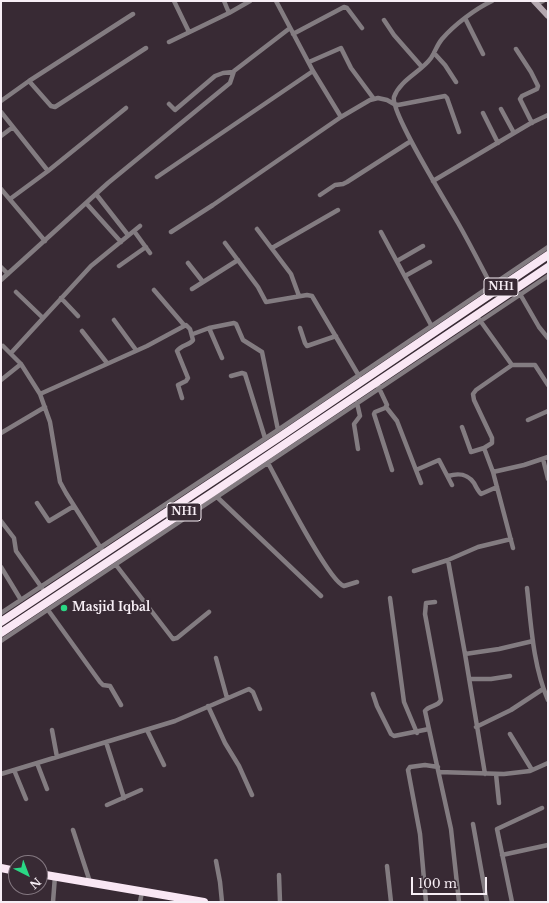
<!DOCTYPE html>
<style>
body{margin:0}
#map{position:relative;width:549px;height:903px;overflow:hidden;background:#382a34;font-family:"Libre Baskerville",serif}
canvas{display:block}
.frame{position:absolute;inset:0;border:2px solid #f7eef5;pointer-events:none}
.north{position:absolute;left:8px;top:855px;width:40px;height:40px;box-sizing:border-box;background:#382a34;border:1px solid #847881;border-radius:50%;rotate:138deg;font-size:11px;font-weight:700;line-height:16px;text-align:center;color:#f7eef5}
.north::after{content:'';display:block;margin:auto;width:14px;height:18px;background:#2ad885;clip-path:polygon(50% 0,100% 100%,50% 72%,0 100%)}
.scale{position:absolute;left:411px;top:877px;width:76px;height:18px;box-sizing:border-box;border:2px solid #f7eef5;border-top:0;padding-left:5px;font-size:12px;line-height:14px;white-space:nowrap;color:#f7eef5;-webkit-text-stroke:3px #382a34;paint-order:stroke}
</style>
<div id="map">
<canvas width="549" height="903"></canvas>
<div class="frame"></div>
<div class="north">N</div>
<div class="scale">100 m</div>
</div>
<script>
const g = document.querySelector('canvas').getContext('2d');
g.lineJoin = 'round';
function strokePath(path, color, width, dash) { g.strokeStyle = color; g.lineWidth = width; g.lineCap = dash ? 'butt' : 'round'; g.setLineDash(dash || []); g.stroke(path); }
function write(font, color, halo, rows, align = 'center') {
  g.font = font + ' "Libre Baskerville",serif'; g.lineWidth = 4; g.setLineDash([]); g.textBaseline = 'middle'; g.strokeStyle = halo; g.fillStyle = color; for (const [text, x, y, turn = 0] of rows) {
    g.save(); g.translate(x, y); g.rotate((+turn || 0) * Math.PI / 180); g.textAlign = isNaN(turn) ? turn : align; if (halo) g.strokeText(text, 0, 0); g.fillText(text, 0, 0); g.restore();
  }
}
strokePath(new Path2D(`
 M174 1 189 32
 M224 1 229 13
 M276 1 313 71 341 117
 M537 4 543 1
 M465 18 483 54
 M384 20 394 35 422 67
 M293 34 344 7 347 8 362 28
 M169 42 229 13 250 1
 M516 49 531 72 538 86 537 89 522 96 520 99 532 123
 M434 53 445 65 456 82
 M309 62 341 48 351 68 374 99
 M29 81 51 106 55 107 146 48
 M1 101 29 81 133 14
 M169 104 175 110 215 76 223 73 233 72
 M501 109 514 133
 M1 112 48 171
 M483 113 498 143
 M1 136 13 127
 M157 177 313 71
 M433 181 531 123 548 115
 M1 189 45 241
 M96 194 128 235
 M320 195 335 185 343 184 347 182 411 141
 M10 199 48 171 126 108
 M86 203 121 242
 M257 229 291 274 299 296
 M134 231 150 253
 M171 232 213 205 341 117 370 100 378 98 387 100 394 104 398 105 445 96 447 98 459 132
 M381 232 431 325
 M225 243 258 287 266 302 307 295 312 296 359 376
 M272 248 338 210
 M397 261 423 246
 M188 263 203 282
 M119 266 146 247
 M1 267 8 274
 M405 276 430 262
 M1 280 108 183 230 83 234 71 290 28
 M492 287C481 266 470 244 458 223 448 205 390 112 394 97 400 80 421 72 431 58 435 52 437 45 442 39 454 25 475 9 492 1
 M192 289 238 260
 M154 290 184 325
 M16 292 43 318
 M520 294 539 327 548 338
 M61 298 78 316
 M479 319 512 365H535L548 385
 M114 320 136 350
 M209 328 222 358
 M300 328 305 343 307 346 336 336
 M82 331 107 363
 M193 334 209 328 234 323 236 324 243 340 262 352 278 430
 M3 346 21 364 40 394 50 422 60 482 66 493 102 550
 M11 353 91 266 140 226
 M231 376 242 373 245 374 265 438
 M1 380 21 364
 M378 386 387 405 385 408 375 412 374 414 392 470
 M40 394 147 346 186 325 190 329 193 340C190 345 181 345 177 351L188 378 186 381 178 385 182 398
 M357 403 360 416 354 424 358 449
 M386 407 397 421 421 483
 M528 420 548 411
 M462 427 471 452 484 448 492 443V438L474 400 473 394 476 390 512 365
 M1 433 45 407
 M484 448 493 472 513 548
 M543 459 548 479
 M268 463C279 483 328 581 344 586L357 582
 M416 470 439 460 452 485
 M493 472 524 465 548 457
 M448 476C458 473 467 473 474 483 476 487 478 491 481 494L497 487
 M217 497 321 596
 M37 503 49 521 74 506
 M1 521 14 538 16 551 42 588
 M448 560 465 654 485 774
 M116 565 173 639 177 638 209 612
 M1 567 21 600
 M414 571 448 560 478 547 511 539
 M527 588C531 624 533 666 548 700
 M390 598 404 702 417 733
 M435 602 426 603 425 614 441 700C438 707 429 705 425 711L451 829 459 902
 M48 610 100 682 103 685 110 686 121 705
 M1 613 278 430 548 247
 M1 641 548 276
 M465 654 499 649 533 641
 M216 658 227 698
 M469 679H491L510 676
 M373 694 377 706 391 734 394 736 429 729
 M208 706 225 743 239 766 252 795
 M476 727 511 710 543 689
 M52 730 57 757
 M147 730 164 765
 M510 734 532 770
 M106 742 124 798
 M37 763 47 789
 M14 770 26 799
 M439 772 504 774 530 771 548 763
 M1 774 175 721 249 689 253 692 260 709
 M496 774 499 803
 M107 805 141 790
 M473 824 487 902
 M73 830 90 882
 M502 855 548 845
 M216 861 220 882 222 902
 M387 866 391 902
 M279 875 280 902
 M53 902 55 876
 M140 902 142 892
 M426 902 420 834 408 770 410 767 425 765 438 767
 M512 902 497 829 542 808`), '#837c81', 4.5);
strokePath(new Path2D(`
 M534 1 548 16`), '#b3a7af', 6);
strokePath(new Path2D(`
 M1 622 281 436 548 255
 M1 633 215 491 548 267
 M1 868 16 871
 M40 874 204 902`), '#f9e7f4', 8);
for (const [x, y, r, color] of [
 [64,608,4,"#2ad885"]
]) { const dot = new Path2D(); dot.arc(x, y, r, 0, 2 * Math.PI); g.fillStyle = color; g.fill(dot); strokePath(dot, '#382a34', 1.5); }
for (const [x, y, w] of [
 [501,287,34],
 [184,512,34]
]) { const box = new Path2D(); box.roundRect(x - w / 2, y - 9, w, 18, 3); g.fillStyle = '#382a34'; g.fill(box); strokePath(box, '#f7eef5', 1); }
write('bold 11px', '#f7eef5', null, [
 ["NH1",501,287],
 ["NH1",184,512]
]);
write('bold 12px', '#f7eef5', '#382a34', [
 ["Masjid Iqbal",72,608]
], 'left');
</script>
